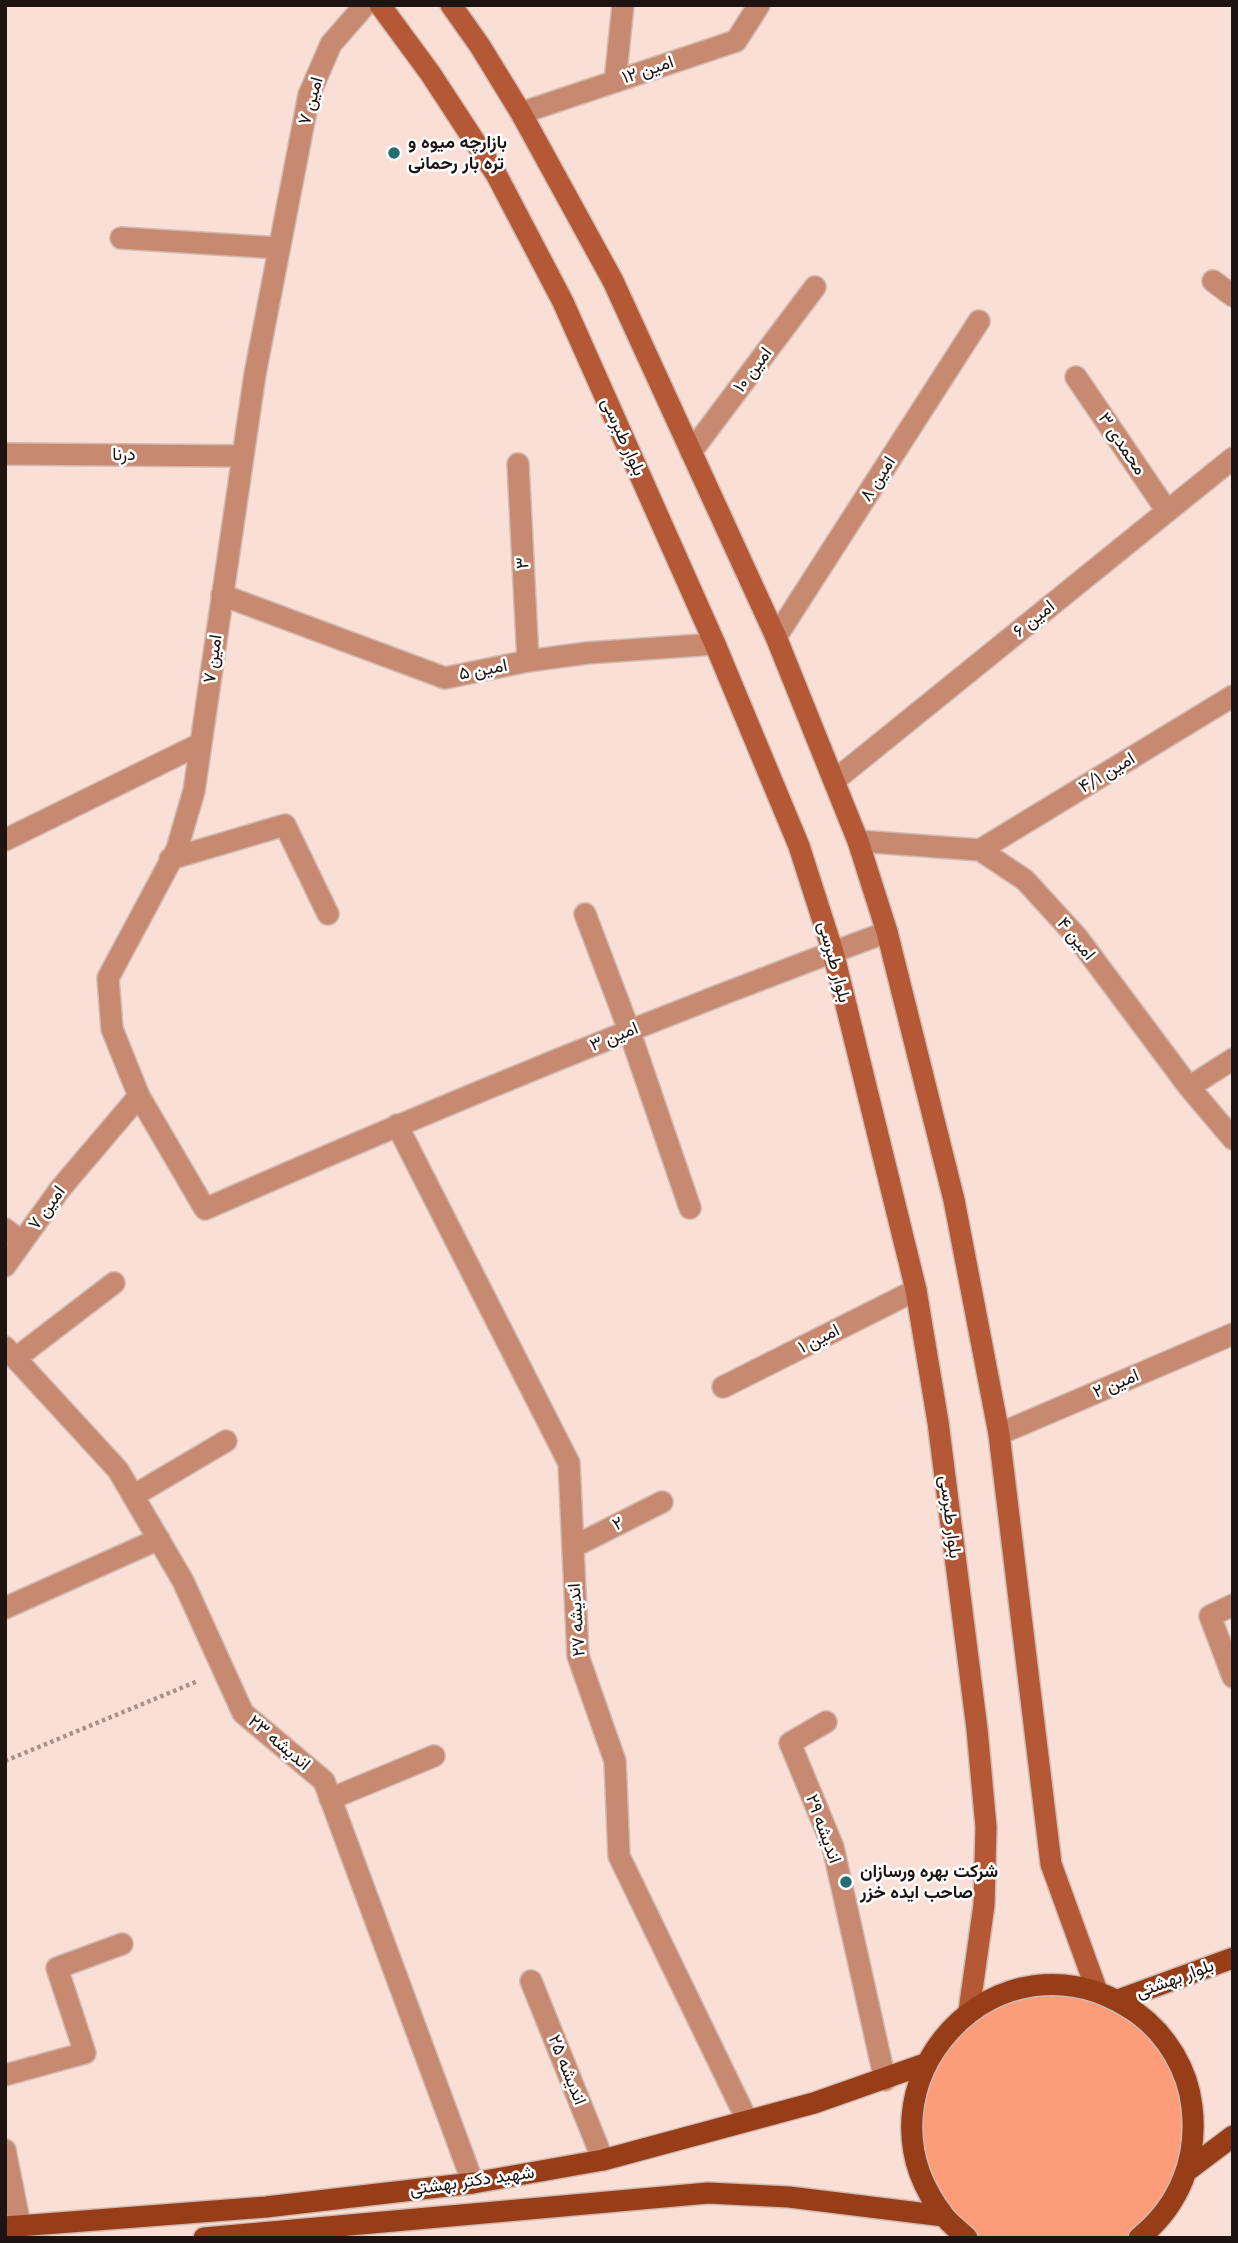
<!DOCTYPE html>
<meta charset="utf-8">
<style>
body{margin:0}
#map{position:relative;width:1238px;height:2243px;overflow:hidden;background:#f9dfd5;font-family:"Roboto Serif",serif}
canvas{display:block}
.frame{position:absolute;inset:0;border:7px solid #1d1411;pointer-events:none}
</style>
<div id="map">
<canvas width="1238" height="2243"></canvas>
<div class="frame"></div>
</div>
<script>
const g = document.querySelector('canvas').getContext('2d');
g.lineJoin = 'round';
function fill(path, color) { g.fillStyle = color; g.fill(path, 'evenodd'); }
function strokePath(path, color, width, dash) { g.strokeStyle = color; g.lineWidth = width; g.lineCap = dash ? 'butt' : 'round'; g.setLineDash(dash || []); g.stroke(path); }
function write(font, color, halo, rows, align = 'center') {
  g.font = font + ' "Roboto Serif",Vazirmatn,serif'; g.lineWidth = 5; g.setLineDash([]); g.textBaseline = 'middle'; g.strokeStyle = halo; g.fillStyle = color; for (const [text, x, y, turn = 0] of rows) {
    g.save(); g.translate(x, y); g.rotate((+turn || 0) * Math.PI / 180); g.textAlign = isNaN(turn) ? turn : align; if (halo) g.strokeText(text, 0, 0); g.fillText(text, 0, 0); g.restore();
  }
}
fill(new Path2D(`
 M1064 1984 1150 2023 1190 2091 1188 2170 1139 2238H967L913 2143 925 2064 969 2011Z`), '#fc9c78');
const street = new Path2D(`
 M615 82 623 5
 M521 113 736 41 759 5
 M121 238 279 248
 M1213 281 1233 296
 M1076 377 1167 511
 M691 452 815 287
 M5 454 242 456
 M518 464 528 661
 M222 595 445 678 528 661 587 653 715 644
 M776 637 979 321
 M835 780 1233 458
 M5 840 200 744
 M858 841 980 850 1025 880 1077 937 1189 1087 1233 1139
 M980 850 1233 696
 M170 859 285 825 328 914
 M585 914 629 1030 690 1208
 M1189 1087 1233 1059
 M139 1096 205 1209C430 1110 656 1017 887 932
 M397 1125 569 1463 578 1656 615 1761 619 1856 747 2120
 M5 1229 22 1242
 M5 1266 60 1189 139 1096 112 1029 108 978 177 849 194 791 255 374 309 95 331 44 365 5
 M5 1347 118 1470 183 1581 243 1713 324 1781 473 2183
 M16 1358 114 1283
 M723 1387 916 1290
 M999 1434 1233 1334
 M133 1496 226 1441
 M573 1547 662 1502
 M1233 1605 1210 1616 1233 1677
 M5 1608 159 1539
 M826 1722 790 1743 833 1847 885 2080
 M330 1799 434 1756
 M531 1981 603 2160
 M5 2075 85 2053 57 1968 122 1944
 M5 2150 20 2225`);
const secondary = new Path2D(`
 M380 5 430 73 496 174 563 302 715 644 799 846 833 952 916 1290 938 1422 977 1729 986 1827 984 1905 969 2011
 M451 5 480 46 521 113 613 281 776 637 858 841 887 932 954 1200 999 1434 1051 1864 1097 1991`);
const primary = new Path2D(`
 M1118 2000 1233 1958
 M1188 2170 1233 2136
 M5 2227 266 2207 473 2183 603 2160 814 2103 925 2064
 M204 2238 708 2193 789 2197 944 2216
 M967 2238C960 2231 950 2224 944 2216 843 2087 999 1916 1137 2013 1167 2035 1188 2070 1192 2107 1198 2158 1180 2205 1139 2238`);
strokePath(street, '#d1bab2', 24);
strokePath(secondary, '#d1bab2', 24);
strokePath(primary, '#d1bab2', 24);
strokePath(new Path2D(`
 M5 1761 198 1681`), '#a6928b', 4.5, [3.5, 3.5]);
strokePath(street, '#c88971', 21);
strokePath(secondary, '#b45835', 21);
strokePath(primary, '#973e19', 21);
for (const [x, y, r, color] of [
 [394,153,7,"#236e73"],
 [846,1882,7,"#236e73"]
]) { const dot = new Path2D(); dot.arc(x, y, r, 0, 2 * Math.PI); g.fillStyle = color; g.fill(dot); strokePath(dot, '#fff', 2.5); }
write('18px', '#1d1411', '#fff', [
 ["امین ۱۲",648,70,-19],
 ["امین ۷",311,101,-74],
 ["امین ۱۰",753,370,-53],
 ["بلوار طبرسی",623,437,66],
 ["محمدی ۳",1122,444,56],
 ["درنا",124,455],
 ["امین ۸",878,479,-57],
 ["۳",523,563,-93],
 ["امین ۶",1034,619,-39],
 ["امین ۷",213,659,-82],
 ["امین ۵",483,670,-11],
 ["امین ۴/۱",1107,773,-31],
 ["امین ۴",1076,939,51],
 ["بلوار طبرسی",834,962,75],
 ["امین ۳",614,1037,-22],
 ["امین ۷",47,1208,-54],
 ["امین ۱",819,1339,-27],
 ["امین ۲",1116,1384,-23],
 ["بلوار طبرسی",950,1517,83],
 ["۲",618,1524,-27],
 ["اندیشه ۲۷",577,1620,-94],
 ["اندیشه ۲۳",279,1743,40],
 ["اندیشه ۲۹",823,1829,70],
 ["بلوار بهشتی",1175,1979,-20],
 ["اندیشه ۲۵",567,2070,68],
 ["شهید دکتر بهشتی",472,2181,-8]
]);
write('bold 18px', '#1d1411', '#fff', [
 ["بازارچه میوه و",408,143],
 ["تره بار رحمانی",408,164],
 ["شرکت بهره ورسازان",860,1872],
 ["صاحب ایده خزر",860,1893]
], 'left');
</script>
